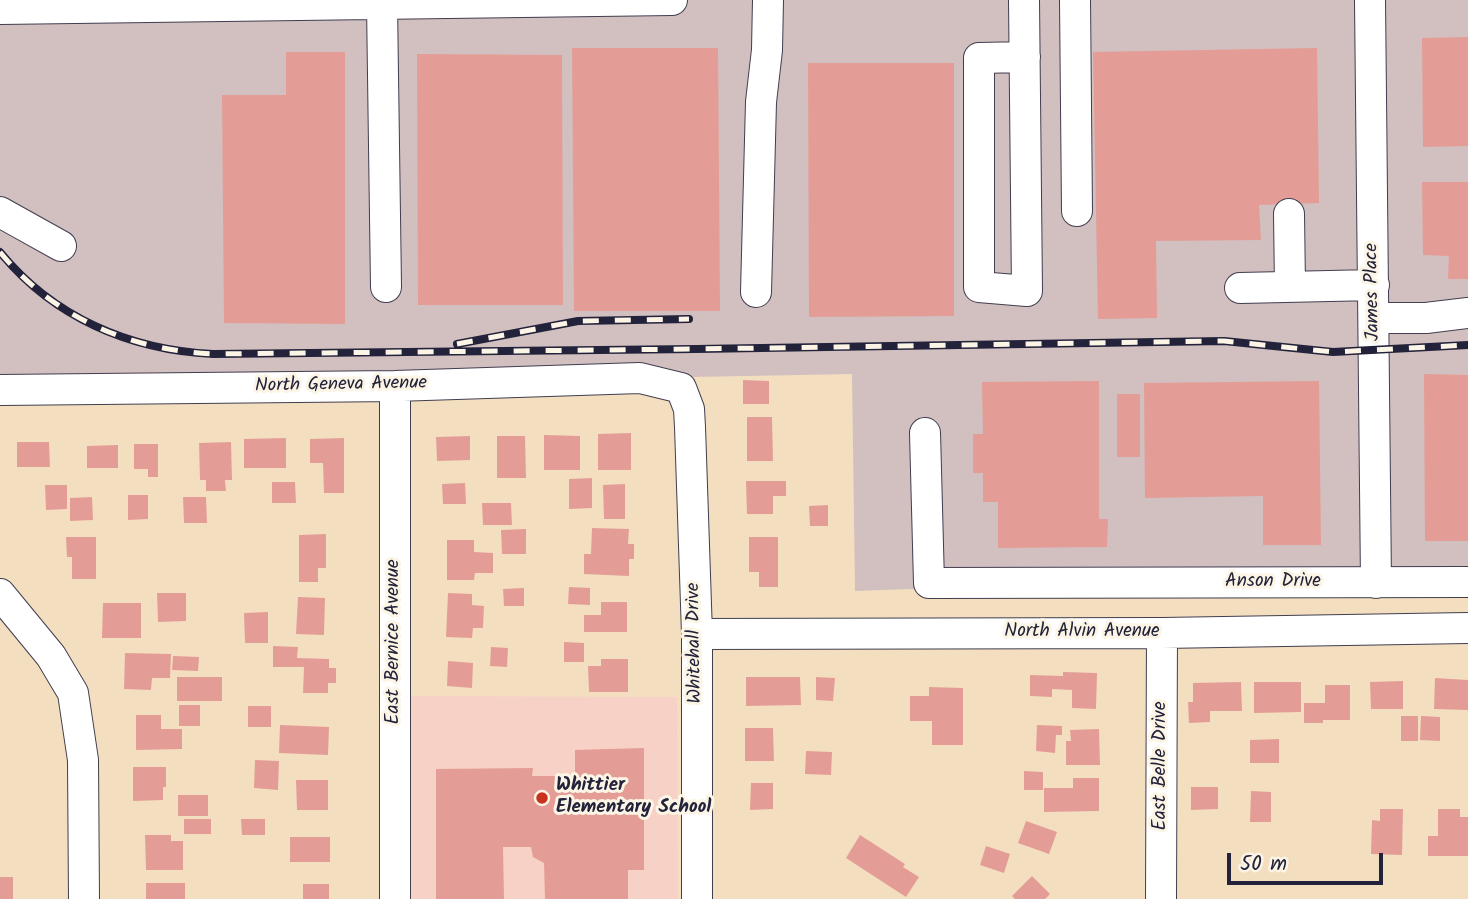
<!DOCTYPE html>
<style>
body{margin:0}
#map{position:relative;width:1468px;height:899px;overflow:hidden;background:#f3dfc0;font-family:Kalam,sans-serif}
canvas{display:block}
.scale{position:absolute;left:1227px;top:853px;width:156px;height:32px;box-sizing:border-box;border:4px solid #22223b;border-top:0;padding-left:9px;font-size:21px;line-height:24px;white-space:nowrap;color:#22223b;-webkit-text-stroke:5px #fcf5e5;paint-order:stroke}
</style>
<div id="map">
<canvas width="1468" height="899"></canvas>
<div class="scale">50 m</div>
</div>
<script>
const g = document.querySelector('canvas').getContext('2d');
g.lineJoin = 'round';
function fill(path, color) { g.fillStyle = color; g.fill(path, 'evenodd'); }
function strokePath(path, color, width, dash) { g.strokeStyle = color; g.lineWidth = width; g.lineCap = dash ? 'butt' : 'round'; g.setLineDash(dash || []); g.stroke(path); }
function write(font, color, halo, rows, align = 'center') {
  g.font = font + ' Kalam,sans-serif'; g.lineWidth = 6; g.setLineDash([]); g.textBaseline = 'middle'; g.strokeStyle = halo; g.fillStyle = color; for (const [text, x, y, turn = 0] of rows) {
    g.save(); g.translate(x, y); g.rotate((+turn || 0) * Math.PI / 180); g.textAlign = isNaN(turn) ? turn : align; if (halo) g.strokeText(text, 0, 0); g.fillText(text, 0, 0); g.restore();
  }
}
fill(new Path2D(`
 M405 696 677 697 678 899H406Z`), '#f7d1c6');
fill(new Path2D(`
 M0 0H1468V583H1079L855 591 852 374 0 390Z`), '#d2bfbf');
fill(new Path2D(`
 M1468 37V146L1423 147 1422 38Z
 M572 48H718L720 311H574Z
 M1317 48 1319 203 1259 205 1261 240 1156 241 1157 318 1098 319 1093 52Z
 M286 52H345V324L224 323 222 95H286Z
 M417 54 562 55 563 305H418Z
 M808 63H954V316L809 317Z
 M1422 182H1468V279H1448L1449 256 1423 255Z
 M1424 374 1468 375V541H1425Z
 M743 380 769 381V404H743Z
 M1099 381V519H1108L1107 547 998 548V502H983V473H973V434H983L982 382Z
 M1319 381 1321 545H1263V496L1145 498 1144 383Z
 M1117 394H1140V457H1117Z
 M747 417H772L773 461H747Z
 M631 433V470H598V434Z
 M544 435 580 436V470H544Z
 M470 436V460L437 461 436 437Z
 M497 436H525L526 478H497Z
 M286 438V468H244V439Z
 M344 438V493H324L323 463H310V439Z
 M17 442H49L50 467H17Z
 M231 442 232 480H225L226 491H206V480H200L199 443Z
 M134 444H158V477H148V469H134Z
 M118 445V468H87V446Z
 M592 478V508L569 509V479Z
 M746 481H786V496H773V514H747Z
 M272 482H295L296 503H272Z
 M465 483 466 504H443L442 484Z
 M625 484V519H604L603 485Z
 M45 485H67V509L46 510Z
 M128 495H148V519L128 520Z
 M92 497 93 520 70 521V498Z
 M183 497H206L207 523H184Z
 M482 503H511L512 525H483Z
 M828 505V526H810L809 506Z
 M592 528 629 529 628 544H634V559H629V576L584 574V554H591Z
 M526 529V554H502L501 530Z
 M326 534V568H318V582H299V535Z
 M66 537H96V579H72V557H67Z
 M749 537H778V587H759V572H749Z
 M447 540H474V552L493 553V573H475L474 580H447Z
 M569 587 590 588V605L568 604Z
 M524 588V606H504L503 589Z
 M157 593H186V621L158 622Z
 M448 593 472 594V605L484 606 483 628H473L472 638 446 637Z
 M298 597 325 598 324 635 296 634Z
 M601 602H627V632H584V615H601Z
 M103 603H141V638H102Z
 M268 612V643H245L244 613Z
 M564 642 584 643V662H564Z
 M273 646 298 647 297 658 329 659V668H336V683H328V693H303L304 667H273Z
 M491 647 508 648 507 667 490 666Z
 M125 653 171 654 170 678H152L151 690 124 689Z
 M173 656 199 657 198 671 172 670Z
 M601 659H628V692H589L588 666H601Z
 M448 661 473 663 472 688 447 686Z
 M1063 672 1097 673 1096 709 1072 708V690L1052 689V697L1030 696V675L1063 676Z
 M177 677H222V701H177Z
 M746 677H800L801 705 746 706Z
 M816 677 835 678 833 701 816 700Z
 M1435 678 1468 680V710L1434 709Z
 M1403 681V709H1371L1370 682Z
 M1241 682 1242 711H1210V722L1189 723 1188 702H1193V683Z
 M1254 682H1301V712L1254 713Z
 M1325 685H1350V720H1323V723H1304V703H1325Z
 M929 687 963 688V745H932V721H910V696H929Z
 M179 705H200V726H179Z
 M248 706H271V727H248Z
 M136 715H161V729H182V749L136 750Z
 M1401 716H1418V741H1401Z
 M1421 716 1440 717V741L1420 740Z
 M280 725 329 727 328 755 279 753Z
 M1037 725 1062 726V735H1056L1055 753 1036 751Z
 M745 728H773L774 761H745Z
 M1099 729 1100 765H1066V741H1071L1070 730Z
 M1279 739V763H1250V740Z
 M644 748V870H628V899H545L544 863 533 857 531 847H503L504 899H436V769L533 768 532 776H575V750Z
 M806 751 832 752 831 775 805 774Z
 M255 760 279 761 278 790 254 788Z
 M133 767H166V787H163V800L133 801Z
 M1024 771 1043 772V790H1024Z
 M1073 778H1099V811L1044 812V788H1073Z
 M296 780H328V810H297Z
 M751 783H773V809L750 810Z
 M1191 787H1218V809L1191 810Z
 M1251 791 1271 792V822H1250Z
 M178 795H208V816H178Z
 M1380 809H1403L1402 855 1371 854 1372 820 1380 821Z
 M1438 809H1460V817H1468V856H1428V836H1438Z
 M184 819H211V834H184Z
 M241 819H265V835H242Z
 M1026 821 1057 832 1049 854 1018 843Z
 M145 835H171V841H183V870H146Z
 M860 835 905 864 903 867 919 877 906 897 846 858Z
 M290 837H330V862H290Z
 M986 846 1010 854 1004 873 980 865Z
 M1032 876 1050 894 1045 899H1015L1012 896Z
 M0 877H13V899H0Z
 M146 883H185V899H146Z
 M303 884H329V899H303Z`), '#e49d96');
const minor = new Path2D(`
 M1024 0 1027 291 979 287V58L1025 57
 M1075 0 1077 211
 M1370 0 1376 583
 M382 4 386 287
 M0 9 672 0
 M0 212 61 246
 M1289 214 1290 287
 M1240 288 1374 285
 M756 292 761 102 767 50 768 0
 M1374 318H1426L1468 313
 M395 386V899
 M0 390 395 386 640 378 681 388 689 409 690 427 697 634V899
 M925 433 929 583 1468 582
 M0 594 51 656 73 693 83 760 84 899
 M697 634 1162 633 1468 628
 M1161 899 1162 633`);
strokePath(minor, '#413e4f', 32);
strokePath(minor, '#fff', 30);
const rail = new Path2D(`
 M0 252C53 317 129 350 213 354L696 349 1224 341 1333 352 1468 345
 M457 344 578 321 689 319`);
strokePath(rail, '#22223b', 8);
strokePath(rail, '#fcf5e5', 5, [16]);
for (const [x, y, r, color] of [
 [542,798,7,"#c8321e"]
]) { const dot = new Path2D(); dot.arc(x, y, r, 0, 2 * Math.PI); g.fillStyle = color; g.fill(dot); strokePath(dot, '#fcf5e5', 2.5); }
write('19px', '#22223b', '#fcf5e5', [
 ["James Place",1374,292,-91],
 ["North Geneva Avenue",341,386,-1],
 ["Anson Drive",1273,583],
 ["North Alvin Avenue",1082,633],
 ["East Bernice Avenue",395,642,-90],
 ["Whitehall Drive",696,643,-91],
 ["East Belle Drive",1162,766,-90]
]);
write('bold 19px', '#22223b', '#fcf5e5', [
 ["Whittier",556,787],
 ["Elementary School",556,809]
], 'left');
</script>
